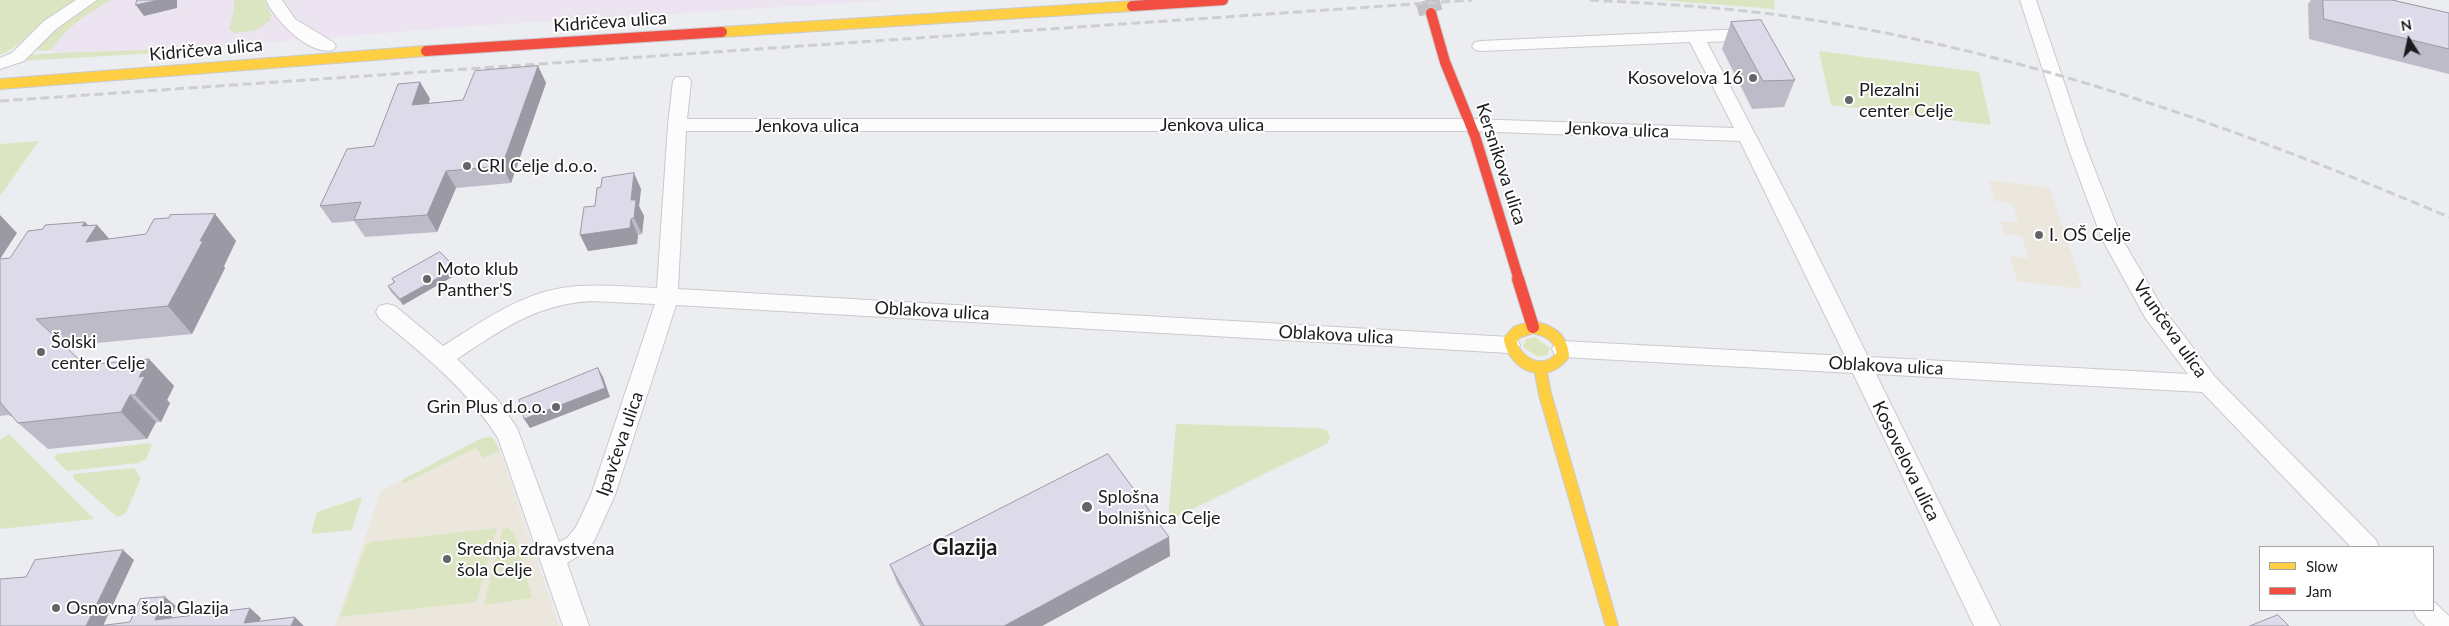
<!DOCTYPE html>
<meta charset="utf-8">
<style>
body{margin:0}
#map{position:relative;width:2449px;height:626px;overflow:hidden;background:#ebedf0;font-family:Lato,sans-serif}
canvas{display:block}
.legend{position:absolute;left:2259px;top:546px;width:175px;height:65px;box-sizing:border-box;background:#fff;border:1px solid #a4a4a5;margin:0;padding:6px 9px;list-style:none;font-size:15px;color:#1c1c1e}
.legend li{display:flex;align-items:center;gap:10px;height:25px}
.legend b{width:25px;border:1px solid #a4a4a5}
.north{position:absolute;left:2384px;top:15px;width:50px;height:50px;-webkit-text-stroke:4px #fff;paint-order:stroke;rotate:350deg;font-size:14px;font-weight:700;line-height:20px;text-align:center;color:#1c1c1e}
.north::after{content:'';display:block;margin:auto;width:18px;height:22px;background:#1c1c1e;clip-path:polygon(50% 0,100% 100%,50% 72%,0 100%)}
</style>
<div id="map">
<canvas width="2449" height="626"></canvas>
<ul class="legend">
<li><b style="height:6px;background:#ffcf43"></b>Slow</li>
<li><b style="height:6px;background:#f24e42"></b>Jam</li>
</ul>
<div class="north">N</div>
</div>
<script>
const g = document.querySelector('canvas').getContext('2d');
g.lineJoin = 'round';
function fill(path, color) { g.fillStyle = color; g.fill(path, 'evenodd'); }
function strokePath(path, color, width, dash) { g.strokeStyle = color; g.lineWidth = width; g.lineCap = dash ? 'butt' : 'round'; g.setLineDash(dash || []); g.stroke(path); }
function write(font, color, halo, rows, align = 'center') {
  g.font = font + ' Lato,sans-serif'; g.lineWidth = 4; g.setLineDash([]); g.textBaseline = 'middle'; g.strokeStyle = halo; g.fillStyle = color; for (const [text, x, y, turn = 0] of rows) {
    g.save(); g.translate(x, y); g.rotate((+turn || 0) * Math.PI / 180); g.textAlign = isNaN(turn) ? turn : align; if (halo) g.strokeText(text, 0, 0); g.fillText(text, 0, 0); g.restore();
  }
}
fill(new Path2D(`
 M111 0H895L472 26 201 48 55 53 51 50 64 31 87 14Z`), '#ece4f0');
fill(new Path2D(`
 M1989 180 2050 188 2083 289 2017 281 2010 256 2028 258 2022 236 2004 234 2000 221 2018 223 2012 203 1995 201Z
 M489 437 493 438 500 450 559 626H335L381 491 482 438Z`), '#ebe7dd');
fill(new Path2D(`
 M0 0H78C63 7 50 16 38 26 25 37 16 49 0 55Z
 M97 0H111C85 15 68 26 51 50L39 51 35 49 57 24Z
 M234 0H264L271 15 270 21 254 31 234 33 229 29 234 9Z
 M1659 0H1774L1775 9Z
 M201 48 192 51 20 61 29 55 55 53Z
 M1819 51 1979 72 1991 125 1831 105Z
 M39 141 0 196V144Z
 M1535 337 1550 348 1547 355 1538 357 1523 347 1526 339Z
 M1176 424 1318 428 1327 430 1330 437 1328 443 1168 521Z
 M9 434 94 519 0 529V440Z
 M489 437 493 438 500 450 483 458 476 448 403 484 402 480 482 438Z
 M150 443 152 445 146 459 138 463 67 471 54 458 57 454Z
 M134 468 141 478 126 513 117 517 73 478 74 474Z
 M362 497 352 530 311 534 317 512Z
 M497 528 476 602 340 617 366 545 372 542Z
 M509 528 515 536 532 598 484 605 503 529Z`), '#dce5c1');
strokePath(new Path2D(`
 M1427 0 1431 13`), '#c2c3c6', 24, [24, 12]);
const street = new Path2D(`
 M76 0H97L56 29 24 61 0 69V58L12 53 44 21Z
 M266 0H282L295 19 333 42 336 46 333 50C309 56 275 20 266 0Z
 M2020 0H2036L2087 150 2122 239 2162 307 2216 378 2376 540 2379 547H2351L2202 392 1876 374 2000 626H1974L1853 373 1563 357 1555 355 1552 349 1555 343 1563 341 1845 356 1740 141 1471 131H686L678 289 1509 337 1517 339 1520 345 1517 351 1509 353 676 305 615 495 594 541 585 552 567 563 589 626H563L498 438C468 390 423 354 379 318L376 312 379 306 387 304 395 306 443 346C480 323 518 295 562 288 593 283 626 287 657 288L668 125 673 81 676 77H688L691 81 687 119H1471L1734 128 1690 42 1481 51 1475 50 1472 46 1475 42 1481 41 1744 29 1760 32 1763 36 1760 40 1707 42 1803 226 1868 357 2188 374 2146 319 2102 239 2069 150ZM591 301 655 304 591 495 576 527 567 538 559 542 517 428 498 400 457 359C501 330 536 304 591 301Z
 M2433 601 2449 616V626H2425L2417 618 2413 610H2433Z`);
const slowFar1 = new Path2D(`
 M722 32 1132 6
 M0 84 426 51`);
const slow = new Path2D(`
 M1533 327C1550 331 1561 337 1563 355 1545 378 1516 366 1510 340L1517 332Z
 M1540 368 1545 394 1612 626`);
const jamFar1 = new Path2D(`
 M1132 6 1223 0
 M1431 13 1445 62 1475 136 1519 280
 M426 51 722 32`);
const jam = new Path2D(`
 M1518 279 1533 327`);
strokePath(street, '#c9cacd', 2);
strokePath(slowFar1, '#c9cacd', 12);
strokePath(slow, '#c9cacd', 14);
strokePath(jamFar1, '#c9cacd', 12);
strokePath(jam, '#c9cacd', 14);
fill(street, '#fcfcfd');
strokePath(slowFar1, '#ffcf43', 10);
strokePath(slow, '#ffcf43', 12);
strokePath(jamFar1, '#f24e42', 10);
strokePath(jam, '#f24e42', 12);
strokePath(new Path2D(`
 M1590 0C1665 4 1739 8 1813 20 2034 55 2243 130 2449 217
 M0 101 1472 0`), '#cdcecf', 3, [9, 4.5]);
fill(new Path2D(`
 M2311 0H2392L2449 13V74L2309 39 2308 4Z
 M1731 22 1795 80 1784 107 1752 109 1722 49Z
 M538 66 546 83 511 183 456 188 437 232 365 237 354 221 332 223 320 206 374 146 420 82 430 99 428 103 463 100Z
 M641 189 639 206 644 216 642 234 638 235 637 244 588 251 595 206Z
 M215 214 236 241 224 266 225 268 192 334 65 346 85 365 149 359 174 386 167 400 170 403 161 422H156L147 439 48 449 18 423 13 417 8 415 0 416V259L10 258 88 225H97L109 239 146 234Z
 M459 273 403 305 391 292 388 286 394 283 392 279Z
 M1170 556 1042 626H920L897 583 890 565Z`), '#bebbc9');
fill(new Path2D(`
 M159 0H177V8L144 16 136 5Z
 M538 66 546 83 511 183 502 166Z
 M420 82 430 99 421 122 412 105Z
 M446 171 456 188 437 232 427 215Z
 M634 173 641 189 639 206 644 216 642 234 634 218 631 200Z
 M215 214 236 241 224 266 225 268 192 334 168 306 200 241Z
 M0 215 17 233 0 259Z
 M631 219 638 235 637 244 588 251 580 235Z
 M85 222 93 231 97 225 121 252 86 242 82 226Z
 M456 268 459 273 403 305 400 299Z
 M149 359 174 386 167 400 170 403 161 422 135 395 139 377Z
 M598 368 603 377 610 397 530 428 524 419Z
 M130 395 156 422 147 439 121 412Z
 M1169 537 1170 556 1042 626H1004Z
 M123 550 134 560 103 626H86Z
 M165 597 176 606 168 626 155 620Z
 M250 608 261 618 257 626 244 623Z
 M295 617 304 626H291Z`), '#9b99a4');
const building = new Path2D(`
 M137 0H159L136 5Z
 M2323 0H2392L2449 13V49L2324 19Z
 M1761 20 1795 80 1763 81 1731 22Z
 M538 66 502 166 446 171 427 215 354 220 361 202 320 206 347 149 374 146 398 84 420 82 412 105 463 100 475 71Z
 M634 173 631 200H636L634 218 631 219 630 228 580 235 584 207 595 206 597 188 601 187 602 178Z
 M215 214 200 241H203L168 306 36 319 85 365 149 359 139 377 145 376 135 395H130L121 412 18 423 0 402V259L10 258 28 231 43 229 45 225 85 222 82 226 97 225 86 242 146 234 154 219 169 218 170 215Z
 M440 252 456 268 400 299 388 286 395 282 392 279Z
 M598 368 605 388 524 419 519 400Z
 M1108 454 1169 537 1004 626H924L890 565Z
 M123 550 86 626H0V579L26 577 35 560Z
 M165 597 155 620 250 608 244 623 295 617 291 626H98L130 622 140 599Z
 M2278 615 2289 626H2250Z`);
fill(building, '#dddaea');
strokePath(building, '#9b99a4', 1);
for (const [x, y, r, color] of [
 [1753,78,5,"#646568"],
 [1849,100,5,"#646568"],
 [467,166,5,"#646568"],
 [2039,235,5,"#646568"],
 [427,279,5,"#646568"],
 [41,352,5,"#646568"],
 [556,407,5,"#646568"],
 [1087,507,6,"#646568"],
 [447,559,5,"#646568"],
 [56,608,5,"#646568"]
]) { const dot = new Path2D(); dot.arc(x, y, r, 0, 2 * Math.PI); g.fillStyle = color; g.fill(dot); strokePath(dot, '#fff', 2); }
write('18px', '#1c1c1e', '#fff', [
 ["Kidričeva ulica",610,22,-4],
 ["Kidričeva ulica",206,50,-5],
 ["Jenkova ulica",1212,125],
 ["Jenkova ulica",807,126],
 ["Jenkova ulica",1617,130,2],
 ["Kersnikova ulica",1501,164,72],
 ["Oblakova ulica",932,311,3],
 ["Vrunčeva ulica",2170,329,55],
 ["Oblakova ulica",1336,335,3],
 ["Oblakova ulica",1886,366,3],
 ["Ipavčeva ulica",620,444,-71],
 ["Kosovelova ulica",1906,461,64]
]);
write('18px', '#1c1c1e', '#fff', [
 ["Kosovelova 16",1743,78,"right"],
 ["Plezalni",1859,90],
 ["center Celje",1859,111],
 ["CRI Celje d.o.o.",477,166],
 ["I. OŠ Celje",2049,235],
 ["Moto klub",437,269],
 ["Panther'S",437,290],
 ["Šolski",51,342],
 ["center Celje",51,363],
 ["Grin Plus d.o.o.",546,407,"right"],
 ["Splošna",1098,497],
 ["bolnišnica Celje",1098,518],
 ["Srednja zdravstvena",457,549],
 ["šola Celje",457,570],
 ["Osnovna šola Glazija",66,608]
], 'left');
write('bold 22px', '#1c1c1e', '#fff', [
 ["Glazija",965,548]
]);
</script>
